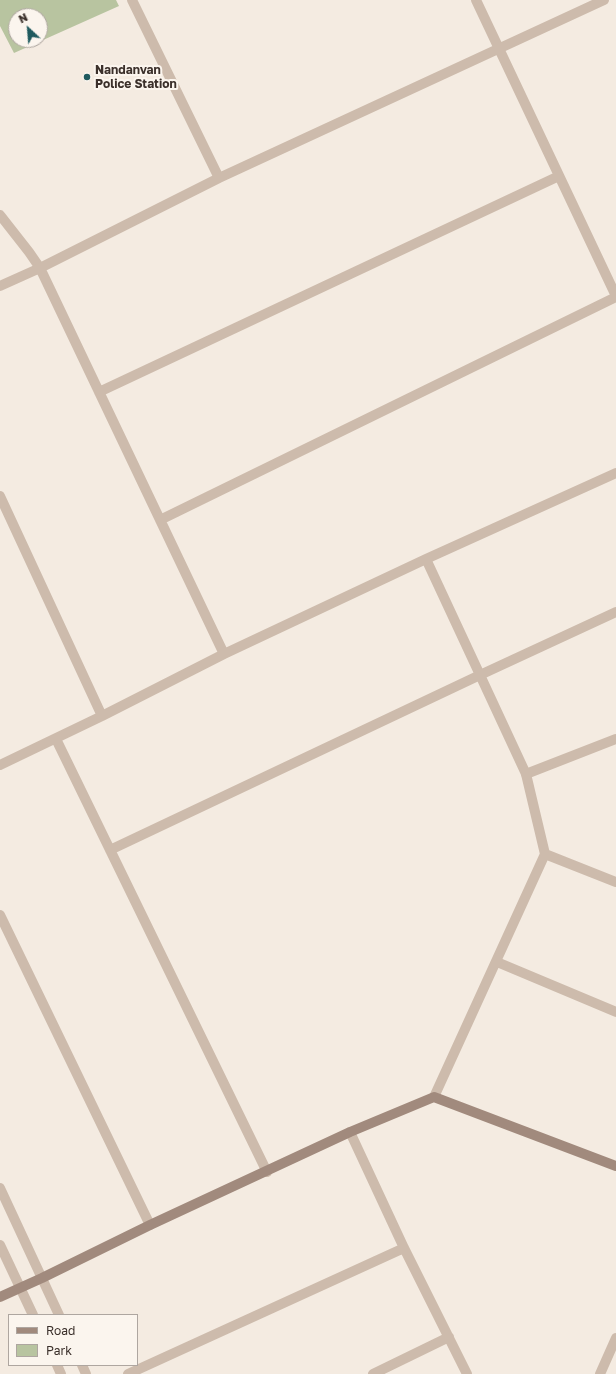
<!DOCTYPE html>
<style>
body{margin:0}
#map{position:relative;width:616px;height:1374px;overflow:hidden;background:#f4ebe1;font-family:"Golos Text",sans-serif}
canvas{display:block}
.legend{position:absolute;left:8px;top:1314px;width:130px;height:52px;box-sizing:border-box;background:#fbf5ee;border:1px solid #aea6a0;margin:0;padding:5px 7px;list-style:none;font-size:12px;color:#3b302b}
.legend li{display:flex;align-items:center;gap:8px;height:20px}
.legend b{width:20px;border:1px solid #aea6a0}
.north{position:absolute;left:8px;top:8px;width:40px;height:40px;box-sizing:border-box;background:#fbf5ee;border:1px solid #aea6a0;border-radius:50%;rotate:334deg;font-size:11px;font-weight:700;line-height:16px;text-align:center;color:#3b302b}
.north::after{content:'';display:block;margin:auto;width:14px;height:18px;background:#1f5a5e;clip-path:polygon(50% 0,100% 100%,50% 72%,0 100%)}
</style>
<div id="map">
<canvas width="616" height="1374"></canvas>
<ul class="legend">
<li><b style="height:5px;background:#a18a7d"></b>Road</li>
<li><b style="height:11px;background:#b8c4a0"></b>Park</li>
</ul>
<div class="north">N</div>
</div>
<script>
const g = document.querySelector('canvas').getContext('2d');
g.lineJoin = 'round';
function fill(path, color) { g.fillStyle = color; g.fill(path, 'evenodd'); }
function strokePath(path, color, width, dash) { g.strokeStyle = color; g.lineWidth = width; g.lineCap = dash ? 'butt' : 'round'; g.setLineDash(dash || []); g.stroke(path); }
function write(font, color, halo, rows, align = 'center') {
  g.font = font + ' "Golos Text",sans-serif'; g.lineWidth = 4; g.setLineDash([]); g.textBaseline = 'middle'; g.strokeStyle = halo; g.fillStyle = color; for (const [text, x, y, turn = 0] of rows) {
    g.save(); g.translate(x, y); g.rotate((+turn || 0) * Math.PI / 180); g.textAlign = isNaN(turn) ? turn : align; if (halo) g.strokeText(text, 0, 0); g.fillText(text, 0, 0); g.restore();
  }
}
fill(new Path2D(`
 M0 0H116L119 6 14 53 0 26ZM16 16H40V40H16Z`), '#b8c4a0');
strokePath(new Path2D(`
 M0 215 29 252 40 268
 M526 774 616 739`), '#cdbbac', 10);
strokePath(new Path2D(`
 M132 0 219 178
 M476 0 616 296
 M40 268 224 654
 M0 286 40 268 219 178 604 0
 M99 392 559 176
 M0 496 102 716
 M160 520 616 297
 M56 739 267 1172
 M0 765 102 716 224 654 426 559 616 473
 M110 850 480 675 426 559
 M545 854 526 774 480 675 616 612
 M0 915 150 1225
 M497 962 616 1012
 M434 1097 545 854 616 882
 M350 1132 404 1248 467 1374
 M0 1188 59 1315
 M0 1245 33 1315
 M57 1365 61 1374
 M82 1365 86 1374
 M128 1374 404 1248
 M373 1374 449 1337
 M600 1374 616 1338`), '#cdbbac', 10);
strokePath(new Path2D(`
 M0 1297 42 1278 150 1225 350 1132 434 1097 616 1166`), '#a18a7d', 10);
for (const [x, y, r, color] of [
 [87,77,4,"#1f5a5e"]
]) { const dot = new Path2D(); dot.arc(x, y, r, 0, 2 * Math.PI); g.fillStyle = color; g.fill(dot); strokePath(dot, '#fbf5ee', 1.5); }
write('bold 12px', '#3b302b', '#fbf5ee', [
 ["Nandanvan",95,70],
 ["Police Station",95,84]
], 'left');
</script>
